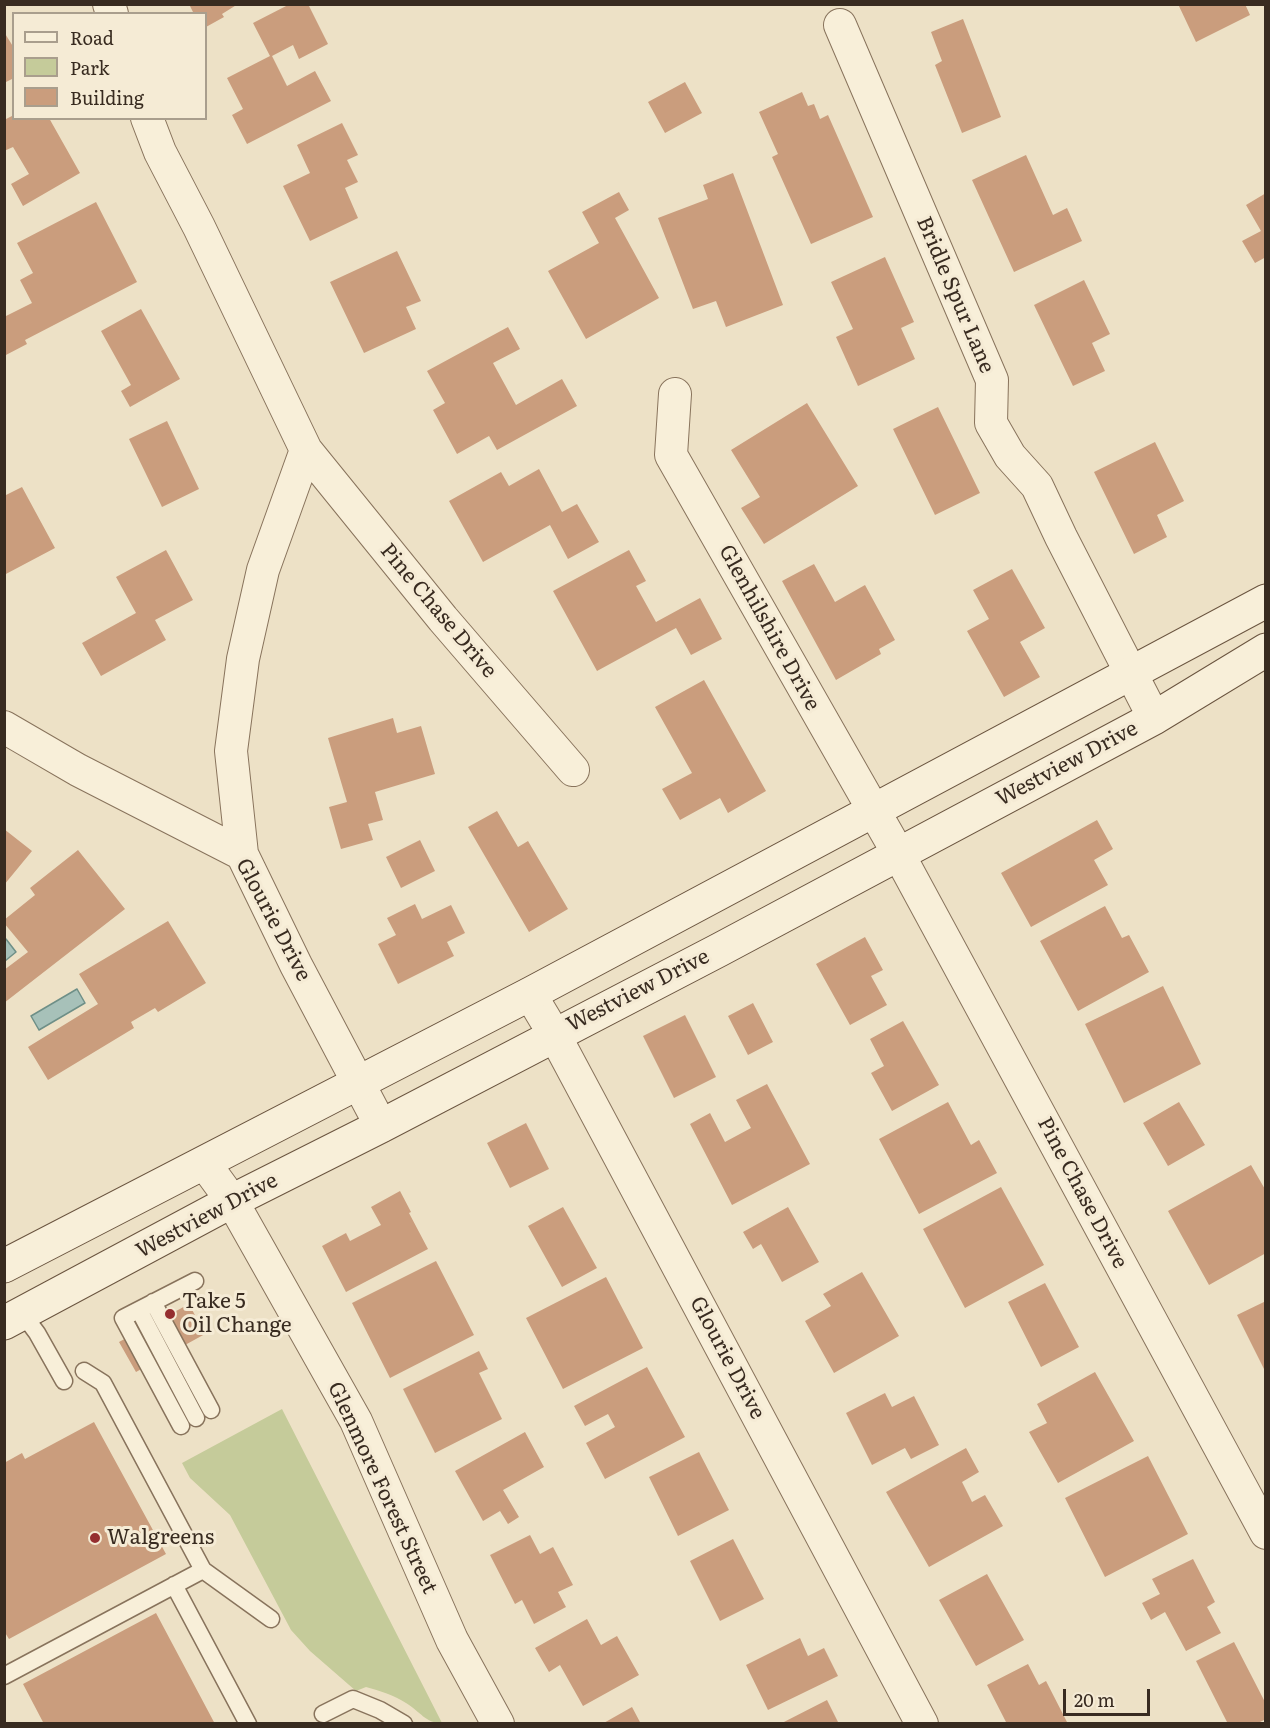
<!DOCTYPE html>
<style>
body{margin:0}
#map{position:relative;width:1270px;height:1728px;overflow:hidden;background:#ede1c6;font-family:Literata,serif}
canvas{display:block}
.frame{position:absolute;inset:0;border:6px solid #382b20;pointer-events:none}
.legend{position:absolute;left:12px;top:12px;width:195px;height:108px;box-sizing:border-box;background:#f5ebd5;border:2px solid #a99e8d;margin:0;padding:8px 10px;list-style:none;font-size:18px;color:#382b20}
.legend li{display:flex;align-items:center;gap:12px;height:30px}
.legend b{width:30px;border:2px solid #a99e8d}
.scale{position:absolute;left:1063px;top:1689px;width:87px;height:27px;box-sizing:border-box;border:3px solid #382b20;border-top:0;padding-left:8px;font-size:18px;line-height:21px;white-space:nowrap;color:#382b20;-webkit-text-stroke:4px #f5ebd5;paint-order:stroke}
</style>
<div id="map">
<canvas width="1270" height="1728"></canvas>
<div class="frame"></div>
<ul class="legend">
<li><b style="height:8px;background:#f8efd9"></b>Road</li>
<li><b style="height:16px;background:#c5cb9a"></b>Park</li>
<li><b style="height:16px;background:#ca9d7d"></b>Building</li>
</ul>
<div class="scale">20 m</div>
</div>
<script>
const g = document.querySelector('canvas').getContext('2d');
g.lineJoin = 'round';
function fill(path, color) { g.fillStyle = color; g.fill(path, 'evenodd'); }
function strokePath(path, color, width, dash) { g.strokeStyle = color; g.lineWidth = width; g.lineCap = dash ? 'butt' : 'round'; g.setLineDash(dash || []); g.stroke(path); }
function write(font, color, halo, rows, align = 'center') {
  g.font = font + ' Literata,serif'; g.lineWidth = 6; g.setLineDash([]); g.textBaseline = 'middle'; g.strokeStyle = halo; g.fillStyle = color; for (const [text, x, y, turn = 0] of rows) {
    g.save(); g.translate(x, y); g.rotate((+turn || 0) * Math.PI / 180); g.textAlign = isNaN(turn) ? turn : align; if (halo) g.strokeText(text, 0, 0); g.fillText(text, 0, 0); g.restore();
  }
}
fill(new Path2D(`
 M282 1409 442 1723C425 1723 421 1712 406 1703 394 1695 380 1691 366 1687L356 1691 310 1651 291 1630 230 1515 190 1478 182 1463Z`), '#c5cb9a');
const water = new Path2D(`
 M6 939 16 952 5 961V940Z
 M77 989 85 1003 39 1030 31 1016Z`);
fill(water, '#a7c1b9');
strokePath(water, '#6e8f87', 1.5);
fill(new Path2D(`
 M189 4H238L222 14 224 17 206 27V14H194Z
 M290 4H308L328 44 299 59 293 45 272 56 287 86 315 71 331 101 247 144 232 115 243 109 227 78 270 56 253 23Z
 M1178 4H1245L1250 15 1196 42Z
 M963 19 1001 117 962 133 935 65 942 61 931 32Z
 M4 32 14 48V78L4 83Z
 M685 82 702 113 665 133 648 102Z
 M802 92 808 106 814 104 820 119 828 115 873 217 811 244 772 157 778 154 759 112Z
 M14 115V118H49L80 173 23 206 11 184 29 174 13 147 4 151V120Z
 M342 123 358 155 347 160 358 182 345 188 358 218 310 241 283 186 310 173 297 145Z
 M1026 155 1053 215 1067 208 1082 241 1014 272 972 180Z
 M733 173 783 305 726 327 716 301 693 309 658 218 708 199 703 185Z
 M619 192 629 210 615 218 659 298 586 339 548 271 599 243 582 212Z
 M1266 193V257L1255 263 1242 241 1261 231 1246 205Z
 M96 202 137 282 25 340 27 344 4 356V317L32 303 20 280 33 273 17 243Z
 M397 251 421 301 406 307 416 329 364 353 330 282Z
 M885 257 914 322 901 328 915 359 858 386 836 337 853 329 831 282Z
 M1084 280 1110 334 1092 343 1105 371 1073 386 1034 305Z
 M141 309 180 379 130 407 121 391 131 385 101 331Z
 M508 327 520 349 493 363 516 405 562 379 577 406 497 450 489 436 457 454 433 410 445 403 427 371Z
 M807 403 858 486 764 544 741 508 760 497 731 450Z
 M938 407 980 493 935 515 893 429Z
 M167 421 199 489 162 507 129 439Z
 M1155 442 1184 501 1157 515 1167 537 1134 554 1094 472Z
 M539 469 562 512 577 504 599 542 568 559 550 525 483 562 449 501 501 472 509 486Z
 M22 487 55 548 4 575V496Z
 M166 550 193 600 155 620 166 640 101 676 82 643 136 613 116 577Z
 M629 550 646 581 636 586 656 622 700 598 722 639 691 655 676 628 597 671 553 591Z
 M814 564 835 602 865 585 895 640 879 649 881 654 836 680 782 581Z
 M1012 569 1045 628 1020 642 1040 677 1004 697 967 631 989 619 973 590Z
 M704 680 766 791 728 813 720 798 680 820 662 789 692 773 655 707Z
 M393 718 397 733 421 726 435 774 375 792 383 820 368 824 373 840 341 849 329 807 347 802 328 738Z
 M497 811 518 847 528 841 568 909 529 932 468 827Z
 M1097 820 1113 849 1094 860 1108 885 1031 927 1001 873Z
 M4 829 32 851 4 885Z
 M420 840 435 871 401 888 386 857Z
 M78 850 125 909 4 1003V970L28 952 4 923V920L35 895 30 888Z
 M415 904 422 919 451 905 465 933 447 942 454 956 398 984 378 944 396 935 387 918Z
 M1105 906 1122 938 1129 935 1149 972 1078 1011 1040 941Z
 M168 921 206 983 158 1012 155 1008 131 1022 134 1028 48 1080 28 1047 98 1004 79 974Z
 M865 937 883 970 871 976 887 1005 850 1025 816 964Z
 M1163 986 1201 1064 1124 1103 1085 1024Z
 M753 1003 773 1042 748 1055 728 1016Z
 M685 1015 716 1077 674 1098 643 1036Z
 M903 1021 939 1085 892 1111 871 1073 884 1066 870 1039Z
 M767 1084 810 1164 732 1205 690 1124 710 1113 725 1142 751 1128 736 1100Z
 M948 1102 971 1145 979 1140 997 1173 919 1214 879 1139Z
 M1179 1102 1205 1145 1168 1166 1143 1123Z
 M526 1123 549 1169 510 1188 487 1143Z
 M1251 1165 1266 1191V1253L1209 1285 1168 1211Z
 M1001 1187 1044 1265 965 1308 923 1229Z
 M400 1191 411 1212 409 1213 428 1249 346 1292 322 1246 346 1233 350 1241 381 1225 371 1207Z
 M563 1207 597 1268 562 1287 528 1226Z
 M788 1207 819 1262 782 1282 761 1244 753 1249 743 1232Z
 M436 1261 474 1335 390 1378 352 1303Z
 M862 1272 899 1336 834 1373 805 1321 831 1306 823 1294Z
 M606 1277 643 1348 563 1389 526 1318Z
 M1045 1283 1079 1347 1041 1367 1008 1302Z
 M1266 1301V1373L1237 1315Z
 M189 1304 205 1334 136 1372 119 1342Z
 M479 1351 488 1369 479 1373 502 1419 435 1453 403 1389Z
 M647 1367 685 1437 605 1479 586 1443 615 1427 608 1414 585 1426 574 1406Z
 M1095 1372 1134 1441 1058 1483 1029 1432 1047 1423 1037 1404Z
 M885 1393 892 1407 914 1396 939 1445 911 1459 905 1448 872 1465 846 1413Z
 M94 1422 166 1554 9 1639 4 1631V1463L22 1453 25 1459Z
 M525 1432 544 1467 503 1490 519 1517 508 1524 500 1511 483 1521 455 1471Z
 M966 1448 979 1472 962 1482 972 1502 985 1495 1003 1526 929 1567 886 1492Z
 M699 1452 729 1510 678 1536 649 1477Z
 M1148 1456 1188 1534 1105 1577 1065 1498Z
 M530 1535 540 1554 553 1547 573 1585 558 1592 566 1607 534 1624 522 1600 515 1604 490 1555Z
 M733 1539 764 1599 720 1621 690 1561Z
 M1193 1559 1215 1602 1207 1607 1221 1633 1186 1651 1165 1612 1151 1620 1142 1603 1160 1594 1152 1579Z
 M987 1574 1024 1640 976 1666 939 1600Z
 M156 1613 215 1724H44L23 1684Z
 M587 1619 601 1645 617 1636 639 1675 583 1706 560 1665 549 1672 535 1648Z
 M800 1638 808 1656 824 1648 838 1676 768 1710 746 1665Z
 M1234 1642 1266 1704V1719L1256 1724H1228L1196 1661Z
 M1028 1664 1039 1685 1046 1681 1068 1724H1007L987 1685Z
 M827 1700 839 1724H780Z
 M632 1707 641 1724H602Z`), '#ca9d7d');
const service = new Path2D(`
 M153 1302 211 1410
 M139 1310 196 1418
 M22 1313 37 1333 64 1381
 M84 1371 103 1383 203 1570 271 1619
 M181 1426 123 1318 195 1281
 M174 1585 248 1724
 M4 1676 203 1570
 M323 1714 353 1699 380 1710 404 1724`);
const minor = new Path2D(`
 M109 4 112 14
 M840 25 992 380 991 423 1010 456 1037 486 1061 537 1154 718
 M147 118 160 152 199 227 306 450 443 619 573 770
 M675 394 671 455 898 853 1266 1533
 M4 727 78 770 242 854 296 965 381 1126
 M242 854 231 751 243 659 263 570 306 450
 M530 994 554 1034 922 1724
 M205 1164 232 1201 356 1421 452 1640 498 1724`);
const secondary = new Path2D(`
 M4 1266 530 994 1266 601
 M4 1323 232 1201 381 1126 719 950 1154 718 1266 650`);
strokePath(service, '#88735c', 19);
strokePath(minor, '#88735c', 34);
strokePath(secondary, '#6a543f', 35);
strokePath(service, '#f8efd9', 16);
strokePath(minor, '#f8efd9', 32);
strokePath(secondary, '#f8efd9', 33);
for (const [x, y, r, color] of [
 [170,1314,6,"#952e2f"],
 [95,1538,6,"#952e2f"]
]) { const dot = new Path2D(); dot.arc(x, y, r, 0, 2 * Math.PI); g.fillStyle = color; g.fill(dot); strokePath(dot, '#f5ebd5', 2); }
write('21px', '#382b20', '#f5ebd5', [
 ["Bridle Spur Lane",955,295,67],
 ["Pine Chase Drive",438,611,50],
 ["Glenhilshire Drive",769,628,61],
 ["Westview Drive",1067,764,-28],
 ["Glourie Drive",273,920,62],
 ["Westview Drive",638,991,-27],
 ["Pine Chase Drive",1082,1193,62],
 ["Westview Drive",207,1216,-28],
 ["Glourie Drive",727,1358,62],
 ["Glenmore Forest Street",382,1488,65]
]);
write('21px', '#382b20', '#f5ebd5', [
 ["Take 5",182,1302],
 ["Oil Change",182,1326],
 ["Walgreens",107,1538]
], 'left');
</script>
